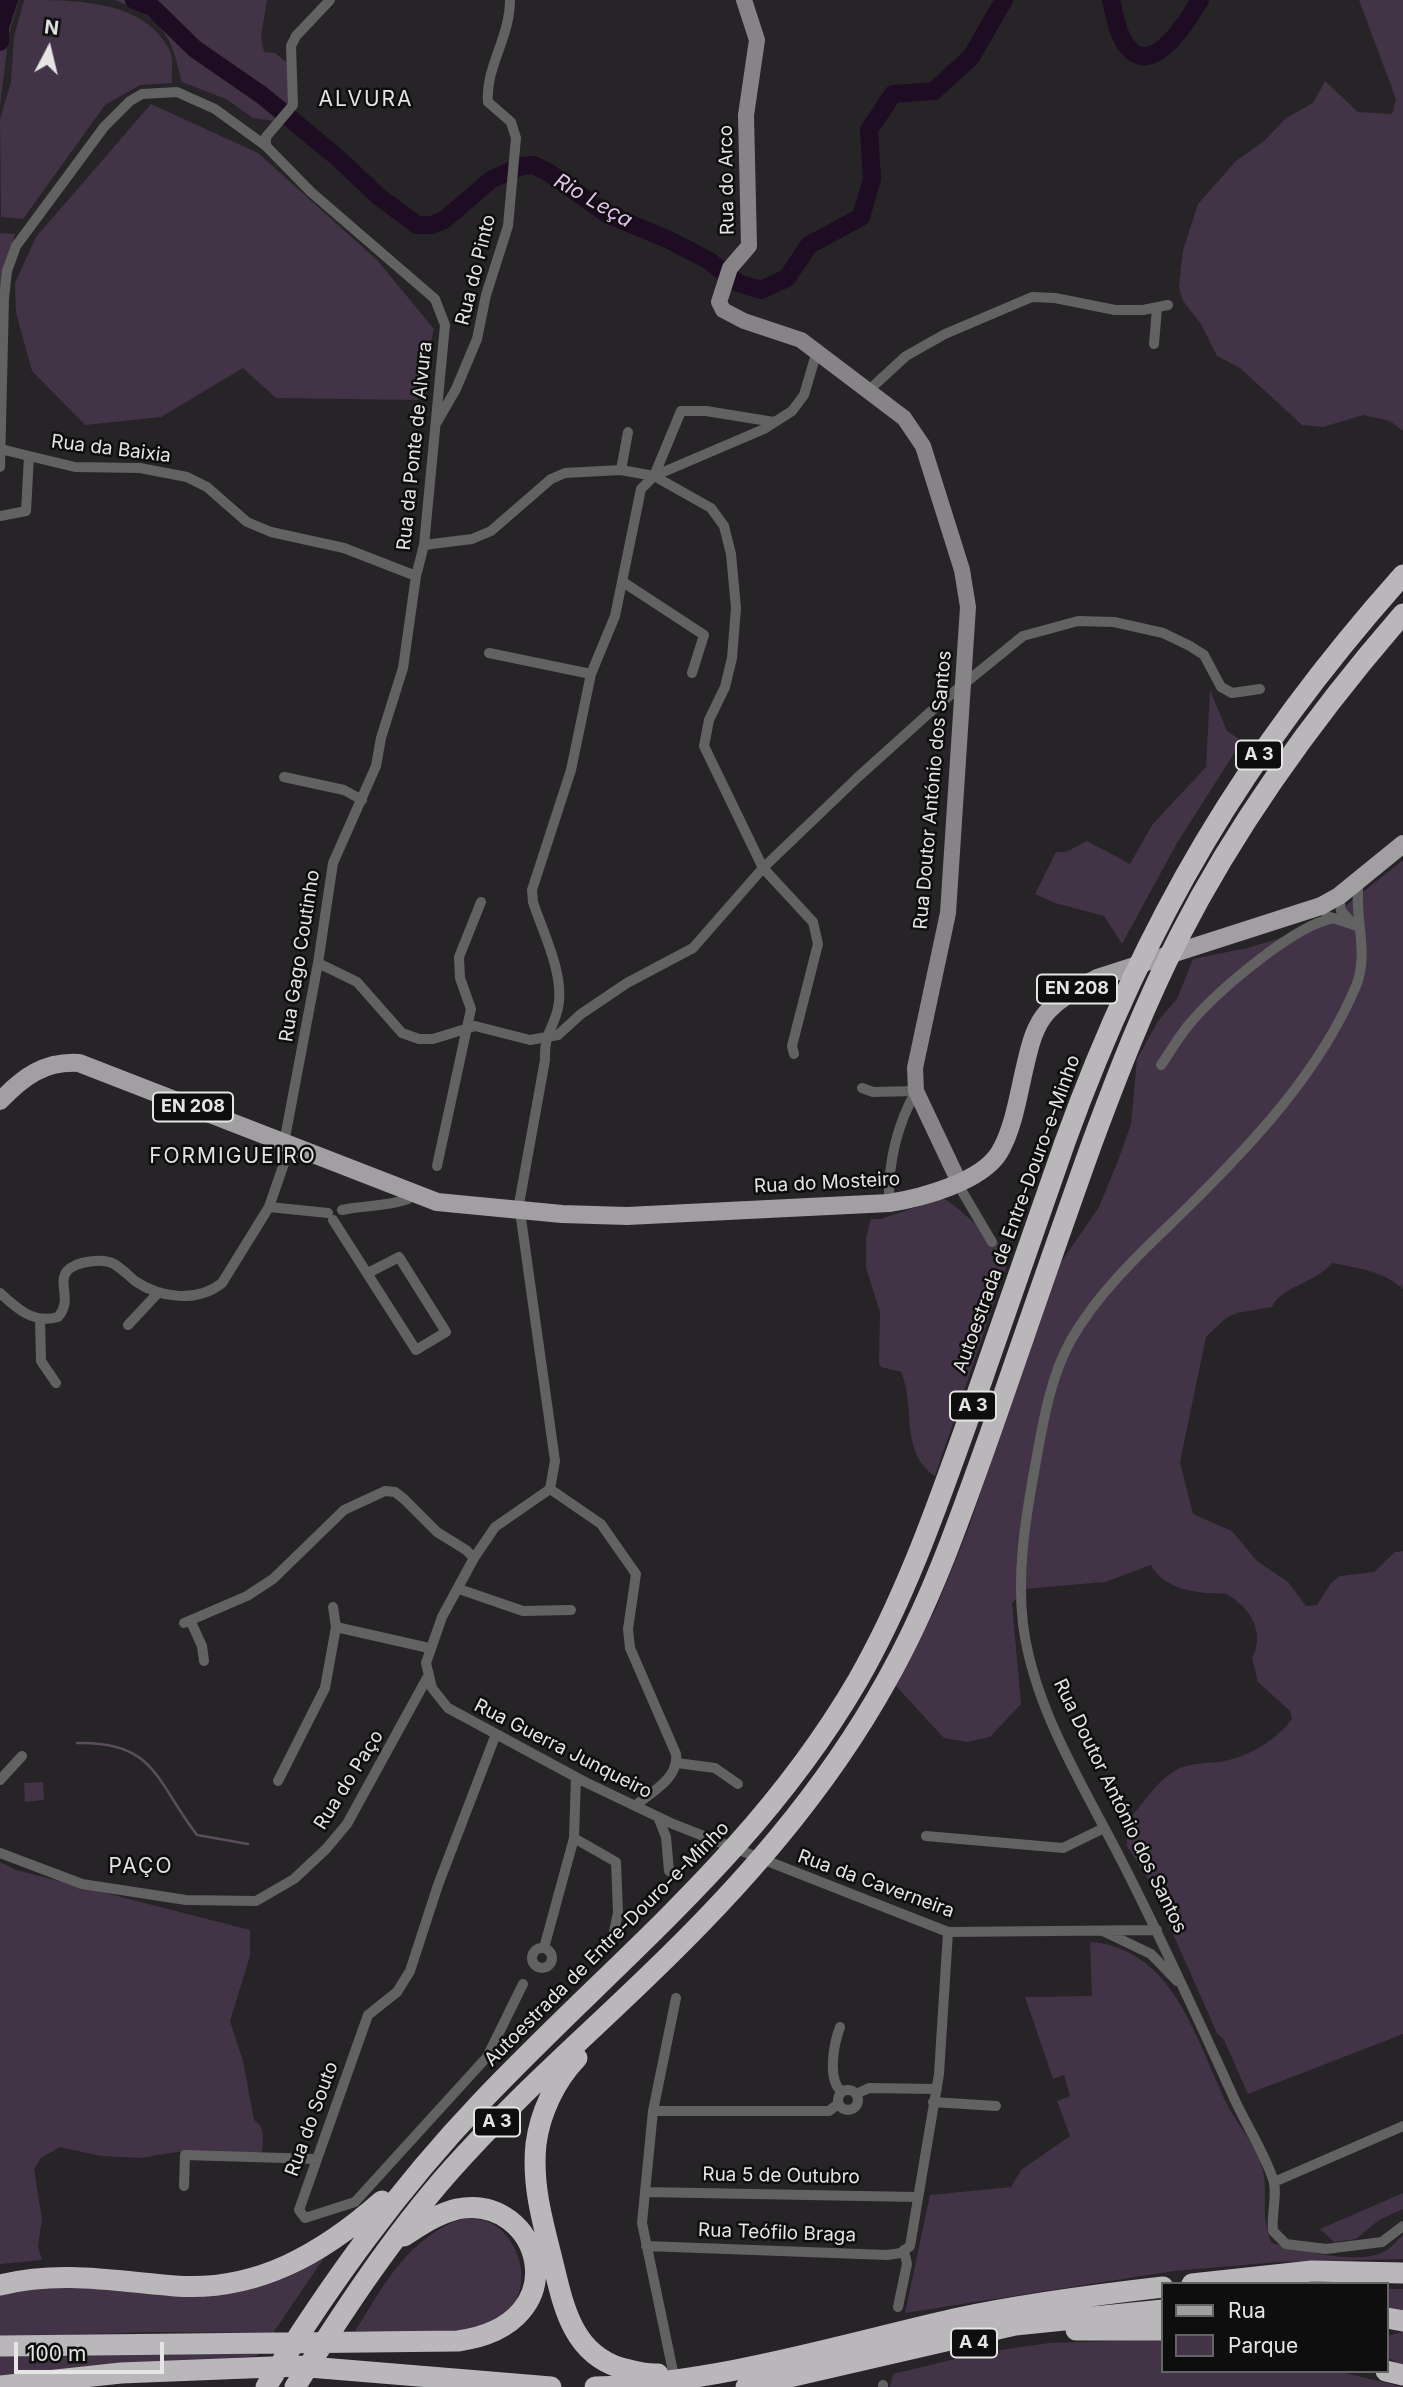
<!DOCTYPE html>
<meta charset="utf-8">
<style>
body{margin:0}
#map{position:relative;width:1403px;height:2387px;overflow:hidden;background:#262426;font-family:Inter,sans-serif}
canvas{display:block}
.legend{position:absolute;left:1161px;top:2282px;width:228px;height:91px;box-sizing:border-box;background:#0e0e0e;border:2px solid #646464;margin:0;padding:9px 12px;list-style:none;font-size:21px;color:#e6e5e6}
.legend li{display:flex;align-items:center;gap:14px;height:35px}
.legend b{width:35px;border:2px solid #646464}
.north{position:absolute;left:14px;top:14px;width:70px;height:70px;-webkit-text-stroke:5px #0e0e0e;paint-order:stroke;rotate:7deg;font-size:19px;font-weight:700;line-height:28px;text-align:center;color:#e6e5e6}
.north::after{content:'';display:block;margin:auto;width:24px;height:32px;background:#e6e5e6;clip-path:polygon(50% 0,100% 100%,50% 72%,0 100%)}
.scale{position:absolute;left:14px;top:2342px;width:150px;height:32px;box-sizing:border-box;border:4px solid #e6e5e6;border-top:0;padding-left:9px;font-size:21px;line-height:24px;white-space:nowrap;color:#e6e5e6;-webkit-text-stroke:5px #0e0e0e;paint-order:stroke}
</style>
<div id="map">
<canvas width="1403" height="2387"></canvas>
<ul class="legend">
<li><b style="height:9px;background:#a19fa1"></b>Rua</li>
<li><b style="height:19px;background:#423346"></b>Parque</li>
</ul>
<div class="north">N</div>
<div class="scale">100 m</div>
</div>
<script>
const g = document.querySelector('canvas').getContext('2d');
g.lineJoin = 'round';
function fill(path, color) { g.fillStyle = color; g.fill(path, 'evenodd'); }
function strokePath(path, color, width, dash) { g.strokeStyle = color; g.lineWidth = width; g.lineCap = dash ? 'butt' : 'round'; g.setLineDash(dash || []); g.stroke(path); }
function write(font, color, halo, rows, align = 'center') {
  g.font = font + ' Inter,sans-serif'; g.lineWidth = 5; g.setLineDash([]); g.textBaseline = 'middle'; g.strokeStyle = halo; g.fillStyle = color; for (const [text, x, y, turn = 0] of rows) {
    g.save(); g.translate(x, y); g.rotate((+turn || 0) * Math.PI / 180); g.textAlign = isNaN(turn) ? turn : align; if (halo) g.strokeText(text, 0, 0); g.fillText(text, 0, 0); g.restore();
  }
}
fill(new Path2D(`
 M0 0H19L9 34 0 106Z
 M24 0C78 0 145 0 170 51 174 60 171 74 172 83L140 85 105 105 23 219 1 217 0 119 11 82 14 37Z
 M115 0H267L261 37 264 52 275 53 291 66 290 104 275 121 253 118 226 99 182 82C170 32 163 20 115 0Z
 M1359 0H1403V431L1390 421 1363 415 1323 427 1302 425 1240 368 1217 356 1201 324 1183 301 1179 287 1183 250 1198 204 1236 161 1263 142 1286 118 1313 103 1325 81 1358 112 1392 114 1396 99Z
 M151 104 258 153 377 260 434 329 418 400 276 398 243 368 161 417 85 425 32 371 16 313 15 283 36 237Z
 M0 233 15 234 0 290Z
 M1210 690 1227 731 1242 741 1177 843 1122 944 1104 916 1055 903 1035 894 1056 852H1066L1087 841 1130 864 1152 825 1206 767Z
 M1403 860V1289C1383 1271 1358 1268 1332 1263 1319 1281 1279 1288 1272 1307L1237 1313 1226 1318 1206 1337 1180 1462 1193 1514 1232 1531 1257 1561 1288 1582 1306 1606 1317 1605 1331 1583 1340 1576 1374 1572 1395 1552 1403 1551V2034L1248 2094 1224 2040 1217 2033 1150 1882 1127 1846V1833L1123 1823C1139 1814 1151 1784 1176 1770 1190 1762 1208 1764 1224 1761 1250 1756 1276 1740 1292 1719L1290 1711 1258 1682 1252 1658C1265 1634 1252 1609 1228 1595 1222 1592 1213 1594 1206 1593 1185 1591 1161 1585 1151 1565L1105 1582 1025 1589 1012 1603 1021 1704 990 1737 968 1742 944 1738 895 1685 936 1608 969 1527 1057 1268 1099 1207 1119 1158 1131 1124 1137 1059 1158 1021 1177 999 1193 959 1247 948 1319 927Z
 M943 1198C967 1212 988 1241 1012 1250L935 1476C899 1452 916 1406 901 1372L881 1367 879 1363 880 1312 866 1268V1237L871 1219H881Z
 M43 1782 44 1800 25 1802 24 1783Z
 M0 1862 16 1870 250 1930V1956L230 2021 243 2061 254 2120C266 2128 263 2140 262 2152H177L140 2158 101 2156 60 2147 41 2158 34 2169 42 2219 38 2246 42 2260 0 2264Z
 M1090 1942C1174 1948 1196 2040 1227 2104 1238 2127 1260 2148 1264 2175 1267 2200 1261 2220 1272 2243 1302 2250 1359 2267 1387 2250 1393 2246 1398 2239 1403 2235V2259L1279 2262 1174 2271 905 2313 930 2195 1011 2187 1021 2170 1070 2136 1057 2101 1070 2096 1064 2075 1053 2079 1025 1997 1092 1996Z
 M1403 2193V2209L1379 2220 1356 2239 1334 2242 1320 2229Z
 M465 2218C471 2219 480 2218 486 2221 514 2231 530 2271 517 2298 511 2310 495 2320 484 2325 455 2337 388 2331 355 2331 385 2284 408 2236 465 2218Z
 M328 2252 273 2333 152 2332 0 2337V2292L52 2283 165 2295Z
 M1387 2289H1403V2311L1387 2307Z
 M1403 2332V2366L1387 2357V2336Z
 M1145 2340 1163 2341V2371H1337L1403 2387H890L893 2374 980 2353 1049 2343Z
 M260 2350 257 2356 0 2377V2355Z`), '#423346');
strokePath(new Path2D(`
 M77 1743C156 1741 156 1782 197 1835L248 1844`), '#5a4e5d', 2.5);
strokePath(new Path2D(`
 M134 0 153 8 195 49 263 96 338 158 378 196 417 225H432L444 220 492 179 522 166 533 165 548 172 607 214 667 239 708 260 738 283 761 290 787 278 809 245 861 217 872 179 869 130 893 94 934 91 971 57 1004 0
 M1111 0C1114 12 1116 27 1122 38 1147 88 1187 22 1200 0
 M0 42V27L9 0`), '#1e0d22', 18);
strokePath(new Path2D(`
 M266 146V137L293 105 291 46 296 36 330 0
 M1154 344 1157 308
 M817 351 804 395 792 411 764 429 654 476 641 489 615 616 591 674 571 770 532 890 533 902C543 933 565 975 558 1008 553 1030 544 1033 545 1060L519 1204 555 1461 550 1489 495 1527 474 1558 442 1617 426 1663 432 1688 448 1708 585 1782 673 1824 948 1932 1157 1930
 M869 390 906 356 945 334 1032 297 1055 298 1115 310H1143L1168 305
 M437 422 456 389 477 339 486 295 508 226 516 138 511 122 488 102C485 68 510 38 510 0
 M29 456 75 467 140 468 187 477 207 487 247 522 271 532 344 548 416 576
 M0 467 4 298 7 271 16 246 104 127 130 101 142 94 177 92 215 109 266 146 311 192 435 299 445 325 424 545 416 576 403 668 381 738 376 766 333 863 318 963 284 1143
 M621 470 628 432
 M654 476 681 411H706L774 422
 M0 516 26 511 29 456 1 449
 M424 545 472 539 491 531 551 479 565 473 621 470 654 476 711 508 724 526 731 554 736 608 732 658 725 687 709 720 704 746 763 868 813 922 818 944 792 1046 794 1054
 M623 582 704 635 692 673
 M489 653 591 674
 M284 777 344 790 362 800
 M1359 881C1353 916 1370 951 1356 986 1320 1072 1252 1144 1186 1209 1144 1250 1100 1289 1071 1340 1049 1379 1042 1429 1034 1472 1025 1522 1017 1573 1023 1624 1033 1704 1078 1777 1115 1848 1157 1929 1195 2012 1233 2096 1245 2123 1263 2150 1273 2179 1278 2193 1271 2215 1273 2231L1286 2244 1326 2249 1382 2242 1403 2226
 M1339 896 1341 911 1352 923
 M1327 916 1357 926
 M318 963 357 982 402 1033 419 1039H433L475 1026 530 1040 558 1035 581 1014 627 983 693 948 763 868 857 778 938 705 1023 636 1078 621 1114 622 1163 633 1190 646 1204 655 1221 687 1232 693 1260 689
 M1161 1065C1171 1051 1180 1034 1192 1021 1219 990 1294 925 1334 918
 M862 1088 873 1092 916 1091C897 1125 888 1164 889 1203
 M437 1166 471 1009 460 978 459 957 481 902
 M959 1182 963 1193 992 1242
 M269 1207 328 1213
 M342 1210C364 1205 386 1207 408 1199L410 1194
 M333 1220 416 1350 446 1332 399 1257 368 1273
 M0 1293C17 1309 34 1324 58 1317 73 1300 57 1284 67 1271 76 1261 103 1258 114 1264 121 1268 128 1275 135 1281 160 1298 197 1303 222 1283L269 1207 290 1146
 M40 1319 41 1361 56 1383
 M128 1325 158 1293
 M550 1489 601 1524 636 1574 628 1629 630 1648 676 1754C679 1778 653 1791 636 1805
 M459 1589 523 1611 571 1610
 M333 1607 336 1627
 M191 1622 202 1646 204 1661
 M184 1623 247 1596 273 1579 344 1510 385 1491 395 1492 404 1499 437 1532 466 1550 474 1558
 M496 1734 438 1885 410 1971 397 1992 368 2015 299 2210 305 2218 355 2202 487 2057 523 1984
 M677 1763 715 1768 738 1784
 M0 1780 22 1756
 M278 1781 325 1688 336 1627 429 1648
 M658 1817 666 1837 669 1871
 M926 1836 1063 1848 1104 1828
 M574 1838 616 1862 618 1913 614 1931
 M0 1853 82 1884 186 1900 256 1901 294 1879 326 1849 347 1824 427 1678
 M1105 1932 1151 1954 1177 1981
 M544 1948 574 1838 576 1777
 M532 1958a10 10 0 1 1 20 0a10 10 0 1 1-20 0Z
 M840 2027C834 2043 827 2079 841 2091
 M838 2100a10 10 0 1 1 20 0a10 10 0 1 1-20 0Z
 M856 2094 869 2088 937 2089
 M933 2102 996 2106
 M653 2111H829L838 2104
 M1274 2182 1403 2126
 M184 2186 185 2155 316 2159
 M645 2192 916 2197
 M646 2246 887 2255 901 2253 910 2246 939 2074 948 1932
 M898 2307 907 2264 904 2250
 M675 2381 642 2223 653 2111 676 1998
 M883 2387V2385`), '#636263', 10);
strokePath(new Path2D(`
 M744 0 757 40 746 115 749 246 730 268 719 302 723 310 744 321 801 340 904 418 923 446 962 570 968 607 948 913 915 1068 916 1091 959 1182`), '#868486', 16);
strokePath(new Path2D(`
 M0 1101C23 1077 44 1061 79 1063L437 1202 562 1214 627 1216 889 1203C921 1198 981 1182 999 1153 1013 1130 1018 1097 1024 1071 1029 1050 1033 1027 1048 1011 1062 996 1079 988 1097 978L1321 906 1339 896 1403 844`), '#a19fa1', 18);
strokePath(new Path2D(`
 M577 2058C555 2081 540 2113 536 2144 532 2181 541 2216 550 2251 562 2297 568 2352 621 2368 633 2371 646 2375 658 2374
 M1192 2284 1312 2271 1403 2273
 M0 2285C60 2270 115 2281 175 2286 257 2292 323 2253 382 2201
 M1387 2318 1403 2321
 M1076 2330H1163
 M0 2346 458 2341C581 2324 540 2192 457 2209 437 2214 421 2225 404 2236
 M1386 2371 1403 2375
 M0 2386 121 2373 297 2366 551 2387
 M266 2387C330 2284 398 2189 482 2101 616 1960 758 1852 858 1680 905 1598 936 1509 968 1420 1000 1327 1032 1234 1065 1142 1145 921 1246 751 1403 575
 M295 2387C343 2312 391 2238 450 2171 511 2102 581 2041 647 1977 740 1888 825 1792 887 1680 931 1602 960 1518 990 1434 1024 1337 1057 1240 1092 1143 1118 1073 1145 1003 1179 937 1239 820 1317 713 1403 614
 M595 2387C717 2383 836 2346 954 2319 1023 2304 1093 2295 1163 2287
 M746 2387 1015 2325 1163 2310`), '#b9b7ba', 21);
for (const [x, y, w] of [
 [1259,755,46],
 [1077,989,80],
 [193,1107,80],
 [973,1406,46],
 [497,2122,46],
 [974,2343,46]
]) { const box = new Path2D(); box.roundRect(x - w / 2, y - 14.5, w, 29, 5); g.fillStyle = '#0e0e0e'; g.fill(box); strokePath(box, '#e6e5e6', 2); }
write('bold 18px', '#e6e5e6', null, [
 ["A 3",1259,755],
 ["EN 208",1077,989],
 ["EN 208",193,1107],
 ["A 3",973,1406],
 ["A 3",497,2122],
 ["A 4",974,2343]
]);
write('19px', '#e6e5e6', '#0e0e0e', [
 ["Rua do Arco",727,180,-91],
 ["Rua do Pinto",476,270,-76],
 ["Rua da Ponte de Alvura",415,446,-84],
 ["Rua da Baixia",111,449,7],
 ["Rua Doutor António dos Santos",933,790,-85],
 ["Rua Gago Coutinho",300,956,-81],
 ["Rua do Mosteiro",827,1183,-3],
 ["Autoestrada de Entre-Douro-e-Minho",1017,1214,-70],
 ["Rua Guerra Junqueiro",563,1749,27],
 ["Rua do Paço",349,1780,-58],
 ["Rua Doutor António dos Santos",1120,1806,64],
 ["Rua da Caverneira",876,1884,20],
 ["Autoestrada de Entre-Douro-e-Minho",607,1944,-45],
 ["Rua do Souto",312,2119,-70],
 ["Rua 5 de Outubro",781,2176,1],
 ["Rua Teófilo Braga",777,2233,2]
]);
g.letterSpacing = '2px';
write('21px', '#e4e2e5', '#0e0e0e', [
 ["ALVURA",366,100],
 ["FORMIGUEIRO",233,1157],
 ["PAÇO",141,1867]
]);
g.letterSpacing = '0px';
write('italic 21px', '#e5bfee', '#0e0e0e', [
 ["Rio Leça",593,201,30]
]);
</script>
